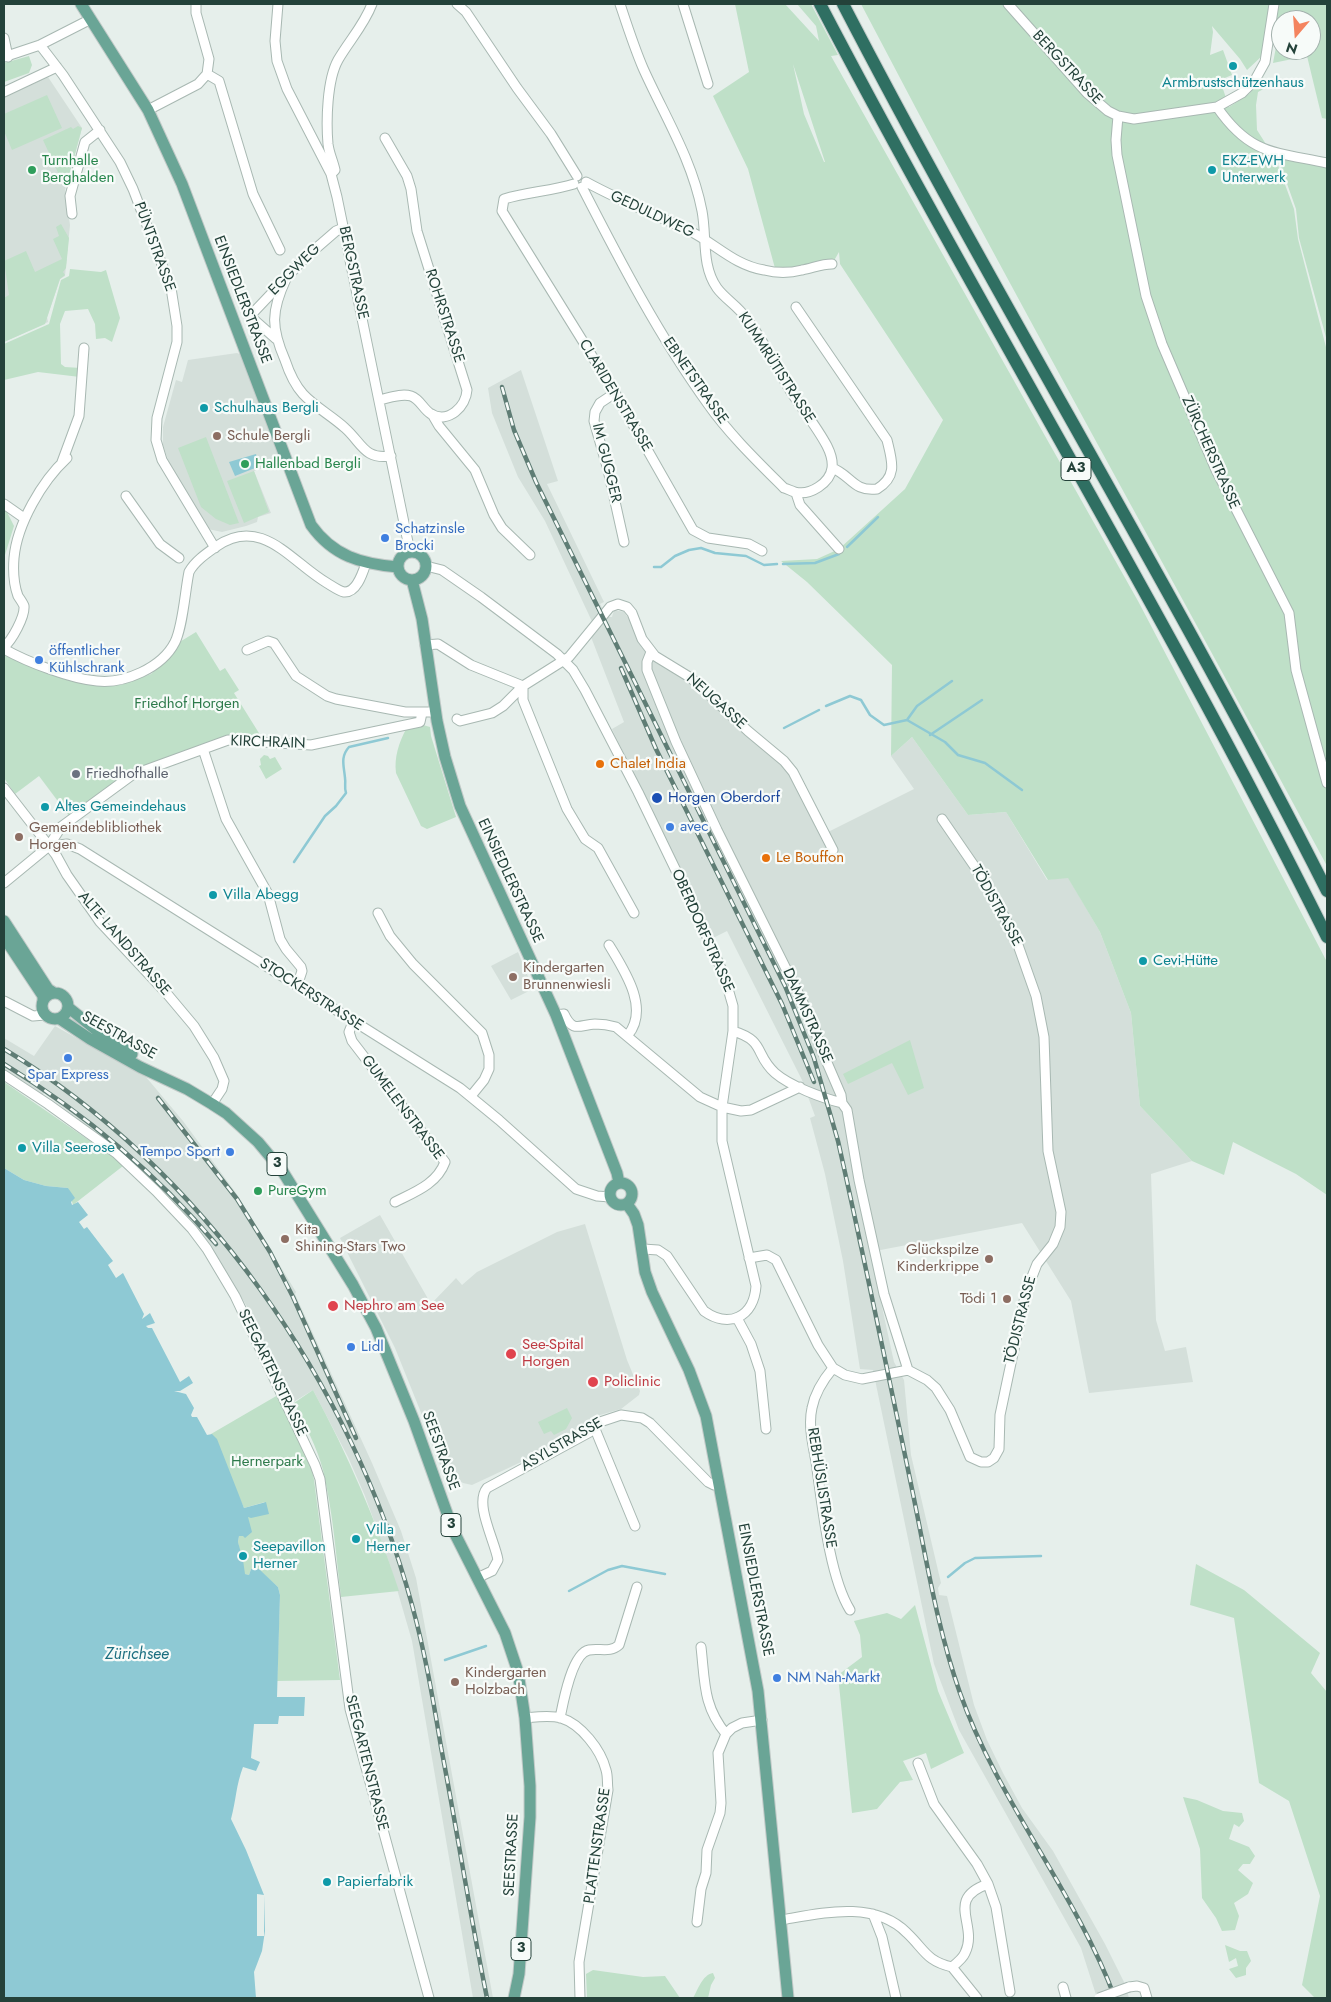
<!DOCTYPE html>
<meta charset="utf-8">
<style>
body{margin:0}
#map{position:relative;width:1331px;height:2002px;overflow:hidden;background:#e6efeb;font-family:Jost,sans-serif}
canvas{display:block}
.frame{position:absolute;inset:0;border:5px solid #24423a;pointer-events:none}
.north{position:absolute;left:1271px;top:10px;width:50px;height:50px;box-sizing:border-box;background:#f7fbf9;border:1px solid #a3b1ad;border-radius:50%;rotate:198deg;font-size:14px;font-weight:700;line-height:20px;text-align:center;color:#24423a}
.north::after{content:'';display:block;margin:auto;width:18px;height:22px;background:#f4845f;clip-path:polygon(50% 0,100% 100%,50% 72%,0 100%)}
</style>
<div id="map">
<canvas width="1331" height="2002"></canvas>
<div class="frame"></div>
<div class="north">N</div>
</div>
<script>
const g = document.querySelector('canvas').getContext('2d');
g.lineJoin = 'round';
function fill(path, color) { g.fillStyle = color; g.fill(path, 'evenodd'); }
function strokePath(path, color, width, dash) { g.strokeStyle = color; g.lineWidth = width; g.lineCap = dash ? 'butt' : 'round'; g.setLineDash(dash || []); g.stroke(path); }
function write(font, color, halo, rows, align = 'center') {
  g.font = font + ' Jost,sans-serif'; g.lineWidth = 4.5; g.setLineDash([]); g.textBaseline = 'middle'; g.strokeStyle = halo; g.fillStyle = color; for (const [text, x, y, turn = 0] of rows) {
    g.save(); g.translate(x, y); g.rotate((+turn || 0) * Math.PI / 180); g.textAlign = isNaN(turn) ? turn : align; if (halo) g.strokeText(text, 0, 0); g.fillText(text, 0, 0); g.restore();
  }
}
fill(new Path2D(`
 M48 77 82 128 65 190 70 225 65 276 60 279 47 317 48 322 4 342V97Z
 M237 353 242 355 282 462 254 471 271 513 258 517 257 522 246 526 222 532 208 529 169 463 163 445V427L176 380 182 382 188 360Z
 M521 370 558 481 547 484 604 602 600 604 607 617H612L614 610 624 612 629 619 642 648 654 649 664 657 690 671 725 707 790 760 828 832 914 789 891 756 912 737 968 815 1006 812 1047 880 1068 877 1100 932 1131 1013 1140 1106 1192 1161 1151 1174 1156 1320 1165 1351 1186 1347 1193 1382 1089 1393 1071 1301 1022 1223 870 1252 894 1362 904 1380 911 1455 941 1583 938 1588 939 1595 947 1596 974 1705 987 1740 1003 1773 1022 1808 1053 1851 1105 1944 1125 1984 1129 1998H1097L1081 1948 959 1730 934 1664 873 1370 860 1369 843 1261 825 1174 810 1118 815 1116 802 1080 727 931 713 938 626 765 628 763 612 729 624 722 591 637 596 630 545 521 518 477 492 413 488 388Z
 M518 952 533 989 511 1000 491 966Z
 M55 1026 146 1077 183 1121 236 1193 296 1292 295 1294 372 1463 401 1531 416 1578 493 1998H473L412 1641 390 1565 365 1496 348 1457 313 1390 292 1403 252 1315 211 1247 182 1211 153 1182 102 1138 44 1093 42 1096 4 1073V1038L34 1056Z
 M380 1215 431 1304 456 1278 462 1285 477 1272 557 1232 585 1224 627 1360 640 1391 639 1395 621 1409 600 1415 534 1456 472 1485 463 1483 451 1475 442 1468 437 1459 422 1415 395 1348 340 1238Z`), '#d4dfda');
fill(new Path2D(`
 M735 4H785L819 41 816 26 797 4H811L838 55 831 56 1138 601 1327 962V1195L1296 1174 1233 1142 1224 1175 1192 1161 1140 1106 1131 1013 1100 932 1068 878 1048 880 1006 812 968 815 912 737 891 756 892 665 807 582 781 561 817 559 839 549 905 489 943 420 840 264 839 252 832 264 776 272 748 169 713 96 749 72ZM793 64 825 162H824L804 114Z
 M861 4H1270L1262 56 1247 70 1240 59 1212 26 1213 32 1210 55 1223 50 1232 75 1220 80 1229 107 1249 94 1263 77 1269 86 1258 92 1256 105 1257 130 1276 160 1294 209 1298 239 1327 351V866C1173 578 1012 293 861 4Z
 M1278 4H1327V119L1322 118 1307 56 1273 63 1276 47 1273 44ZM1281 20H1311V50H1281Z
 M29 56 32 65 29 73 4 82V63Z
 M47 95 62 128 12 150 4 131V114Z
 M78 126 82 128 70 173 60 177 43 140 71 127 73 129Z
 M1289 158 1327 166V341L1299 238 1296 209 1279 161Z
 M61 224 69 238 66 268 63 272 65 275 60 279 45 324 4 342V298L9 295 4 261 26 251 35 272 62 259 53 239 59 236 56 227Z
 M70 269 101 272 106 270 120 318 112 342 105 338 96 339 95 324 88 309 65 311 60 324 61 364 65 367 81 368 80 377 38 372 4 380V344L49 324 61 280 69 276Z
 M206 437 239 523 230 525 216 519 201 507 178 448Z
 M254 471 269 512 244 523 227 481Z
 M4 510H6L14 526 5 555 4 566Z
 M196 632 220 671 225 668 239 690 234 693 262 738H227L137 771 107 787 69 816 39 776 15 794 4 778V655L87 683 121 685 151 674 168 659 178 643Z
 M423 725 430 727 431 736 456 817 427 829 421 826 396 773C394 757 399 743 406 729Z
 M264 755 268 756 270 759 275 757 282 769 266 779 259 766 261 765 260 759Z
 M910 1040 924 1088 908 1095 892 1063 848 1084 843 1074Z
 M4 1082 112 1156 123 1166 73 1205 68 1188 46 1186 24 1180 4 1168Z
 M313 1390C348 1455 376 1520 399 1591L341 1597C336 1555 333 1512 323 1470 317 1447 305 1425 294 1403Z
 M278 1395 312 1470 314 1480 340 1680 277 1681 280 1595 278 1587 259 1570 251 1569 249 1575 244 1574 238 1542 239 1536H243L249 1523 247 1517 265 1502 244 1508 211 1434Z
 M567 1408 572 1418 566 1429 554 1435 551 1431 544 1434 538 1422Z
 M1196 1564 1244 1590 1320 1653 1311 1673 1327 1692V1998H1315L1302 1985 1320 1896 1289 1801 1259 1783 1234 1618 1190 1605Z
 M915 1605 938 1691 964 1753 931 1769 926 1753 903 1761 913 1780 900 1782 877 1809 852 1813 838 1675 862 1657 860 1635 854 1621 887 1613 901 1619Z
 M1183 1797 1197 1800 1223 1811 1242 1813 1244 1821 1239 1827 1234 1824 1229 1839 1249 1847 1255 1856 1250 1864H1243L1238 1870 1253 1883 1248 1894 1234 1903 1239 1916 1235 1930 1222 1931 1216 1918 1202 1898 1200 1849Z
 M1225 1945 1240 1951H1247L1251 1961 1246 1968V1975L1236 1978 1229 1969 1238 1966 1236 1958 1229 1962Z
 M593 1970 643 1977 665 1976 680 1998H587L586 1974Z
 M713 1973 715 1978 711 1985 708 1998H693C698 1990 702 1975 713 1973Z`), '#bfe0c8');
fill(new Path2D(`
 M256 454 260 466 235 476 229 462Z
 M4 1168 24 1180 46 1186 68 1188 75 1198 71 1202 72 1205 78 1202 88 1215 79 1222 84 1229 87 1227 113 1261 108 1265 116 1278 123 1273 144 1314 142 1319 150 1313 155 1323 146 1326 148 1328H152L180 1382 189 1376 193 1383 180 1391H174L186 1394 194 1408 191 1415 192 1417H197L207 1435 212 1434 217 1439 244 1508 266 1502 269 1514 251 1518 248 1517 252 1532 245 1538 243 1536H239L238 1542 241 1553H246L247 1559 243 1560 245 1574 249 1575 251 1569H259L278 1587 280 1595 277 1697H305L304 1716H279L278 1724H254L251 1758 260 1762 256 1771 243 1767C236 1785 236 1801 231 1819L246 1850 264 1895 265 1931 262 1951 254 1972 256 1998H4Z`), '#8ec9d4');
fill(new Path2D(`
 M257 1894 264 1895V1936H257Z`), '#e6efeb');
strokePath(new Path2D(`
 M847 547 878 517
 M783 564 815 563 839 554
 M654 567H661L675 556 689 550 701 548 715 553 746 556 764 565 777 564
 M826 706 850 696 861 700 870 715 884 725 907 720 945 742 958 755 985 763 1022 790
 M907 720 917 706 952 681
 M784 728 819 710
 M930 735 982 700
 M294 862 325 816 336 806 346 793C344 787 346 784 345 778 344 766 340 757 349 747L388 738
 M948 1577 965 1563 975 1558 1041 1556
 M569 1591 608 1570 622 1566 665 1574
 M445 1660 486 1646`), '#8ec9d4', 2.5);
const minor = new Path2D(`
 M278 4 275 41 277 61 287 89 331 174 337 197 410 552
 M457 4 466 12 517 88 551 134 577 176
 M683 4 708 84
 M1008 4 1087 93 1108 111 1118 116 1134 119 1217 107 1242 93 1255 80 1265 62 1274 4
 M4 38 8 57
 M40 45 63 75 120 162 133 189 171 288 177 326V342L157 418 156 440 162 460 215 548
 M4 57 40 45 91 19
 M207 74 219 81 253 194 280 250
 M4 92 57 67
 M1217 107C1250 155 1275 152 1327 163
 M148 110 198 84 207 74 209 59 196 13V4
 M1118 116 1116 140 1117 155 1146 296 1162 344 1216 470 1289 613 1296 670 1327 783
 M331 174 335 170C333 161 329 153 328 144 326 121 327 80 338 60 349 41 364 25 372 4
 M586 182C619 200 653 214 686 229 714 242 733 265 764 270 776 273 790 273 802 270 813 268 821 264 832 264
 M574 184C551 191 527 192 504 199L502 211 615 393 693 530 708 538 749 544 762 551
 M582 187C620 261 659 336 708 404 729 434 758 462 784 488 788 489 791 491 795 492 810 496 830 483 832 468 833 461 830 452 827 446 817 427 803 410 791 392 776 367 764 340 746 318 738 306 725 299 717 288 701 265 707 237 702 211 692 159 664 115 643 68 634 47 627 25 620 4
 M72 214 70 196 85 142 100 130
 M286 279C271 311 271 328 285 360 289 372 294 384 303 394 315 407 332 416 345 428 362 443 364 460 391 456
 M796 307 887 440C892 461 898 476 877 489 853 492 851 475 832 468
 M276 339 250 316 306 257 336 231 343 228
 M615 393 600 403 595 412 594 421 608 470 624 542
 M379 400C389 398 401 393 411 396 420 399 423 409 431 414 449 424 466 406 467 390L417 231 411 189 407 176 385 138
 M432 414 439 426 475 470 494 515 502 528 530 555
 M62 462 79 416 84 348
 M796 493 800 505 839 549
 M126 496 160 544 179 558
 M4 504 24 518
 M426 566 442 570 481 597 557 654 573 670 585 690 638 792 695 910 724 975 733 1006V1031L722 1107V1141L756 1286C754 1317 729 1329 704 1311L667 1256 658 1250 643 1249
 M425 645 438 644 471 665 523 686V700L567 809 585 839 598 848 634 913
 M4 647C12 640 25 617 24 606 23 603 20 599 18 596 14 585 13 570 14 558 17 524 42 481 67 458
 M4 649C27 662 71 679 97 681 124 684 162 668 175 642 183 626 185 591 189 572 195 561 207 553 217 546 262 515 292 563 327 583 332 586 339 591 344 592 357 593 363 572 366 563
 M247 650 268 641 274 643 296 676 327 696 336 699 405 712H436
 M651 652 647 662V670L676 742 717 830 814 1025 819 1044 841 1095 842 1103 847 1110 859 1180 884 1294 908 1370
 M457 719 460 721 492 713 503 706 523 686 569 657 610 607 618 604 627 607 632 613 642 639 655 656 691 678 748 731 784 761 793 772 833 850
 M203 749 226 819 268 894 280 939 286 949 301 967 302 971 300 977 296 984
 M4 788 56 855 67 875 100 922 168 995 194 1026 214 1058 224 1081 222 1089 212 1104
 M49 846 61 827 132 775 228 740 311 745 420 722 422 713
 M4 883 49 846 67 844 80 849 460 1088 499 1120 576 1189 597 1196 610 1197
 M378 913 390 936 413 964 482 1033 489 1055V1069L484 1080 471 1096
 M609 945C624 970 650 1008 628 1035
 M4 1001 33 1016 45 1015
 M556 1015 564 1014C573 1033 579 1025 595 1024 603 1024 609 1025 616 1027L700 1097 722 1107 741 1111 751 1110 800 1087
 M353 1022 349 1032 352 1041 445 1162C437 1184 415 1192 395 1202
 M733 1031C766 1041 754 1054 775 1073 790 1086 822 1098 842 1103
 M4 1075 48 1104 116 1153 156 1191 192 1229 207 1249 235 1296 315 1465 320 1479 350 1709 429 1998
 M749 1258 767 1255 776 1260 818 1345 833 1368 845 1375 862 1379 908 1370 927 1380 936 1388 950 1410 970 1457 981 1462H988L994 1458 999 1449 1000 1415 1026 1292 1037 1264 1053 1244 1060 1227 1061 1212 1048 1151 1044 1037 1036 996 1018 945 1004 916 986 883 942 819
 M737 1318 751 1344 760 1371 766 1429
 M833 1368C823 1380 815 1392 812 1408 808 1425 813 1445 816 1462 822 1503 829 1576 850 1610
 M595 1429 635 1526
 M477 1578 492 1571 498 1560C495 1541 474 1504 487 1488L590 1432 595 1429 597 1423 621 1415 642 1418 650 1423 708 1482 714 1485H719
 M701 1647C705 1682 703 1706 726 1734
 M525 1718C536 1717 550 1715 561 1718 581 1724 601 1750 606 1770 608 1776 607 1783 608 1790L579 1962 580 1998
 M560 1718C563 1703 572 1653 589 1650 600 1648 610 1653 619 1645L637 1587
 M918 1763 934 1804 977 1864 988 1884 996 1907 1010 1992
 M873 1914 882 1937 896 1998
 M781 1920C822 1913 874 1900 907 1933 925 1950 926 1961 952 1967
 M697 1922 701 1889 706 1873 707 1850 720 1813 721 1803 718 1753 726 1734 732 1728 742 1723 762 1720
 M952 1967C957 1963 963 1958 965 1953 979 1925 944 1899 988 1884
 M952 1967 977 1998
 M1063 1987 1066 1998
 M1129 1987 1137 1986 1144 1988 1147 1998`);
const major = new Path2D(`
 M81 4 148 110 182 184 311 525C333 556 361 564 398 567
 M398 566a14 14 0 1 1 28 0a14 14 0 1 1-28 0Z
 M412 580 422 619 437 721 445 757 460 806 556 1015 617 1173 619 1183
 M4 921 48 989 54 993
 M4 937 43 996V1000
 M42 1006a13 13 0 1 1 26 0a13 13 0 1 1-26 0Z
 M69 1008 105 1037 132 1054
 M60 1019 90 1039 140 1067 187 1089 212 1104 226 1113 258 1142 283 1172 353 1285 376 1328 414 1421 453 1530 505 1633 518 1672 525 1718 530 1786V1817L519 1974 514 1998
 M610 1194a11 11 0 1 1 22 0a11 11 0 1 1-22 0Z
 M627 1204 634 1214 638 1225 645 1272 652 1292 689 1370 706 1416 758 1691 788 1998`);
const highway = new Path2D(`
 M820 4C984 318 1170 620 1327 937
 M843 4C998 303 1175 590 1327 891`);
strokePath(minor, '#a8b8b2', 11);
strokePath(major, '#c2cac8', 13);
strokePath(highway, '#c2cac8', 14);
strokePath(minor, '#fff', 9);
strokePath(major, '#6aa596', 11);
strokePath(highway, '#2f6f62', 12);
const rail = new Path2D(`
 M502 387 514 430 536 482 785 986 814 1058 838 1141C864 1257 888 1373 912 1489 926 1557 937 1628 960 1693 998 1801 1075 1891 1115 1998
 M621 668 656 749 782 1004 814 1082
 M4 1049C202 1168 352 1384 412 1605 425 1652 433 1699 441 1747 457 1830 470 1915 487 1998
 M4 1064C84 1113 155 1172 216 1244
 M158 1098 237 1199 270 1252 293 1297 356 1438`);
strokePath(rail, '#5f7d75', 4.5);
strokePath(rail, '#f7fbf9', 2.5, [8]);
const minorBridge = new Path2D(`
 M1099 1998 1129 1987`);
strokePath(minorBridge, '#a8b8b2', 11, []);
strokePath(minorBridge, '#fff', 9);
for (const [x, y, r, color] of [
 [1233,66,5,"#0f9aa8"],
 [32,170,5,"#2e9e5b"],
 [1212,170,5,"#0f9aa8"],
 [204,408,5,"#0f9aa8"],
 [217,436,5,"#8d6e63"],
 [245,464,5,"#2e9e5b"],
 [385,538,5,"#3f7fe0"],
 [39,660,5,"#3f7fe0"],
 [600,764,5,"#e8710a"],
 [76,774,5,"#6b7280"],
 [657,798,6,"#1a4fb4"],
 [45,807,5,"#0f9aa8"],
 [670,827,5,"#3f7fe0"],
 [19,837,5,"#8d6e63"],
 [766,858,5,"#e8710a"],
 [213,895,5,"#0f9aa8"],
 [1143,961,5,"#0f9aa8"],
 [513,977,5,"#8d6e63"],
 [68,1058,5,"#3f7fe0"],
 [22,1148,5,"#0f9aa8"],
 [230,1152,5,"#3f7fe0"],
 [258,1191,5,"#2e9e5b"],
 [285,1239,5,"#8d6e63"],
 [989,1259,5,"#8d6e63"],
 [1007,1299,5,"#8d6e63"],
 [333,1306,6,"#e0444e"],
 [351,1347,5,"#3f7fe0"],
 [511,1354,6,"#e0444e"],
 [593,1382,6,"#e0444e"],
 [356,1539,5,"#0f9aa8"],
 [243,1556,5,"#0f9aa8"],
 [777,1678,5,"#3f7fe0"],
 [455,1682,5,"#8d6e63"],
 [327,1882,5,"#0f9aa8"]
]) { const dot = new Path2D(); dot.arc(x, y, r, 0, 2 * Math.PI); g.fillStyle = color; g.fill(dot); strokePath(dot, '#f7fbf9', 2); }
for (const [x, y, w] of [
 [1076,469,30],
 [277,1164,20],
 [451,1525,20],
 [521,1949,20]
]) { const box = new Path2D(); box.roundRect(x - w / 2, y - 11.5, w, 23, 4); g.fillStyle = '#f7fbf9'; g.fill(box); strokePath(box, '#24423a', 1); }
write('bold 14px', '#24423a', null, [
 ["A3",1076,469],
 ["3",277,1164],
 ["3",451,1525],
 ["3",521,1949]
]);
write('15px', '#24423a', '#f7fbf9', [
 ["BERGSTRASSE",1067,68,47],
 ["GEDULDWEG",652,215,25],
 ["PÜNTSTRASSE",154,247,70],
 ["EGGWEG",295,270,-45],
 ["BERGSTRASSE",353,273,78],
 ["EINSIEDLERSTRASSE",242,300,69],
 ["ROHRSTRASSE",444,316,72],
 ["KUMMRÜTISTRASSE",776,368,57],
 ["EBNETSTRASSE",695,381,55],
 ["CLARIDENSTRASSE",615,396,59],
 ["ZÜRCHERSTRASSE",1210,453,66],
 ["IM GUGGER",606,463,76],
 ["NEUGASSE",716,702,42],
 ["KIRCHRAIN",268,743,2],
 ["EINSIEDLERSTRASSE",510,881,65],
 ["TÖDISTRASSE",996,906,61],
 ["OBERDORFSTRASSE",702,931,66],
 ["ALTE LANDSTRASSE",124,944,49],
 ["STOCKERSTRASSE",311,995,33],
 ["DAMMSTRASSE",807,1016,66],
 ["SEESTRASSE",119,1036,29],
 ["GUMELENSTRASSE",402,1108,53],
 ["TÖDISTRASSE",1021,1320,-76],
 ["SEEGARTENSTRASSE",272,1373,64],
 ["ASYLSTRASSE",562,1445,-30],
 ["SEESTRASSE",440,1451,70],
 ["REBHÜSLISTRASSE",821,1488,81],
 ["EINSIEDLERSTRASSE",755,1590,79],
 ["SEEGARTENSTRASSE",366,1763,76],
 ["PLATTENSTRASSE",598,1846,-82],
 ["SEESTRASSE",512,1855,-87]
]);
write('15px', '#0d838f', '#f7fbf9', [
 ["Armbrustschützenhaus",1233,83,"center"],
 ["EKZ-EWH",1222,161],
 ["Unterwerk",1222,178],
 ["Schulhaus Bergli",214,408],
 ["Altes Gemeindehaus",55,807],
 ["Villa Abegg",223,895],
 ["Cevi-Hütte",1153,961],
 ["Villa Seerose",32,1148],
 ["Villa",366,1530],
 ["Herner",366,1547],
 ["Seepavillon",253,1547],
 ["Herner",253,1564],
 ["Papierfabrik",337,1882]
], 'left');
write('15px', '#27864d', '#f7fbf9', [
 ["Turnhalle",42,161],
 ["Berghalden",42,178],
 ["Hallenbad Bergli",255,464],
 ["PureGym",268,1191]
], 'left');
write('15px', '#785e54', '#f7fbf9', [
 ["Schule Bergli",227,436],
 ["Gemeindeblibliothek",29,828],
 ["Horgen",29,845],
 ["Kindergarten",523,968],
 ["Brunnenwiesli",523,985],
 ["Kita",295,1230],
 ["Shining-Stars Two",295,1247],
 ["Glückspilze",979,1250,"right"],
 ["Kinderkrippe",979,1267,"right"],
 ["Tödi 1",997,1299,"right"],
 ["Kindergarten",465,1673],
 ["Holzbach",465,1690]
], 'left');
write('15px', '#366cbe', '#f7fbf9', [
 ["Schatzinsle",395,529],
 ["Brocki",395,546],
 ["öffentlicher",49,651],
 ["Kühlschrank",49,668],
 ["avec",680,827],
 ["Spar Express",68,1075,"center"],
 ["Tempo Sport",220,1152,"right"],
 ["Lidl",361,1347],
 ["NM Nah-Markt",787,1678]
], 'left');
write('15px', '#2d7a4b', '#f7fbf9', [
 ["Friedhof Horgen",187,704],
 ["Hernerpark",267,1462]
]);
write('15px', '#c56008', '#f7fbf9', [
 ["Chalet India",610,764],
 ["Le Bouffon",776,858]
], 'left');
write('15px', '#5b616d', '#f7fbf9', [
 ["Friedhofhalle",86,774]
], 'left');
write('15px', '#164399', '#f7fbf9', [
 ["Horgen Oberdorf",668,798]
], 'left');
write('15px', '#be3a42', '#f7fbf9', [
 ["Nephro am See",344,1306],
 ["See-Spital",522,1345],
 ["Horgen",522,1362],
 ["Policlinic",604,1382]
], 'left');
write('italic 16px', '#1c6f80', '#f7fbf9', [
 ["Zürichsee",137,1655]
]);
</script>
